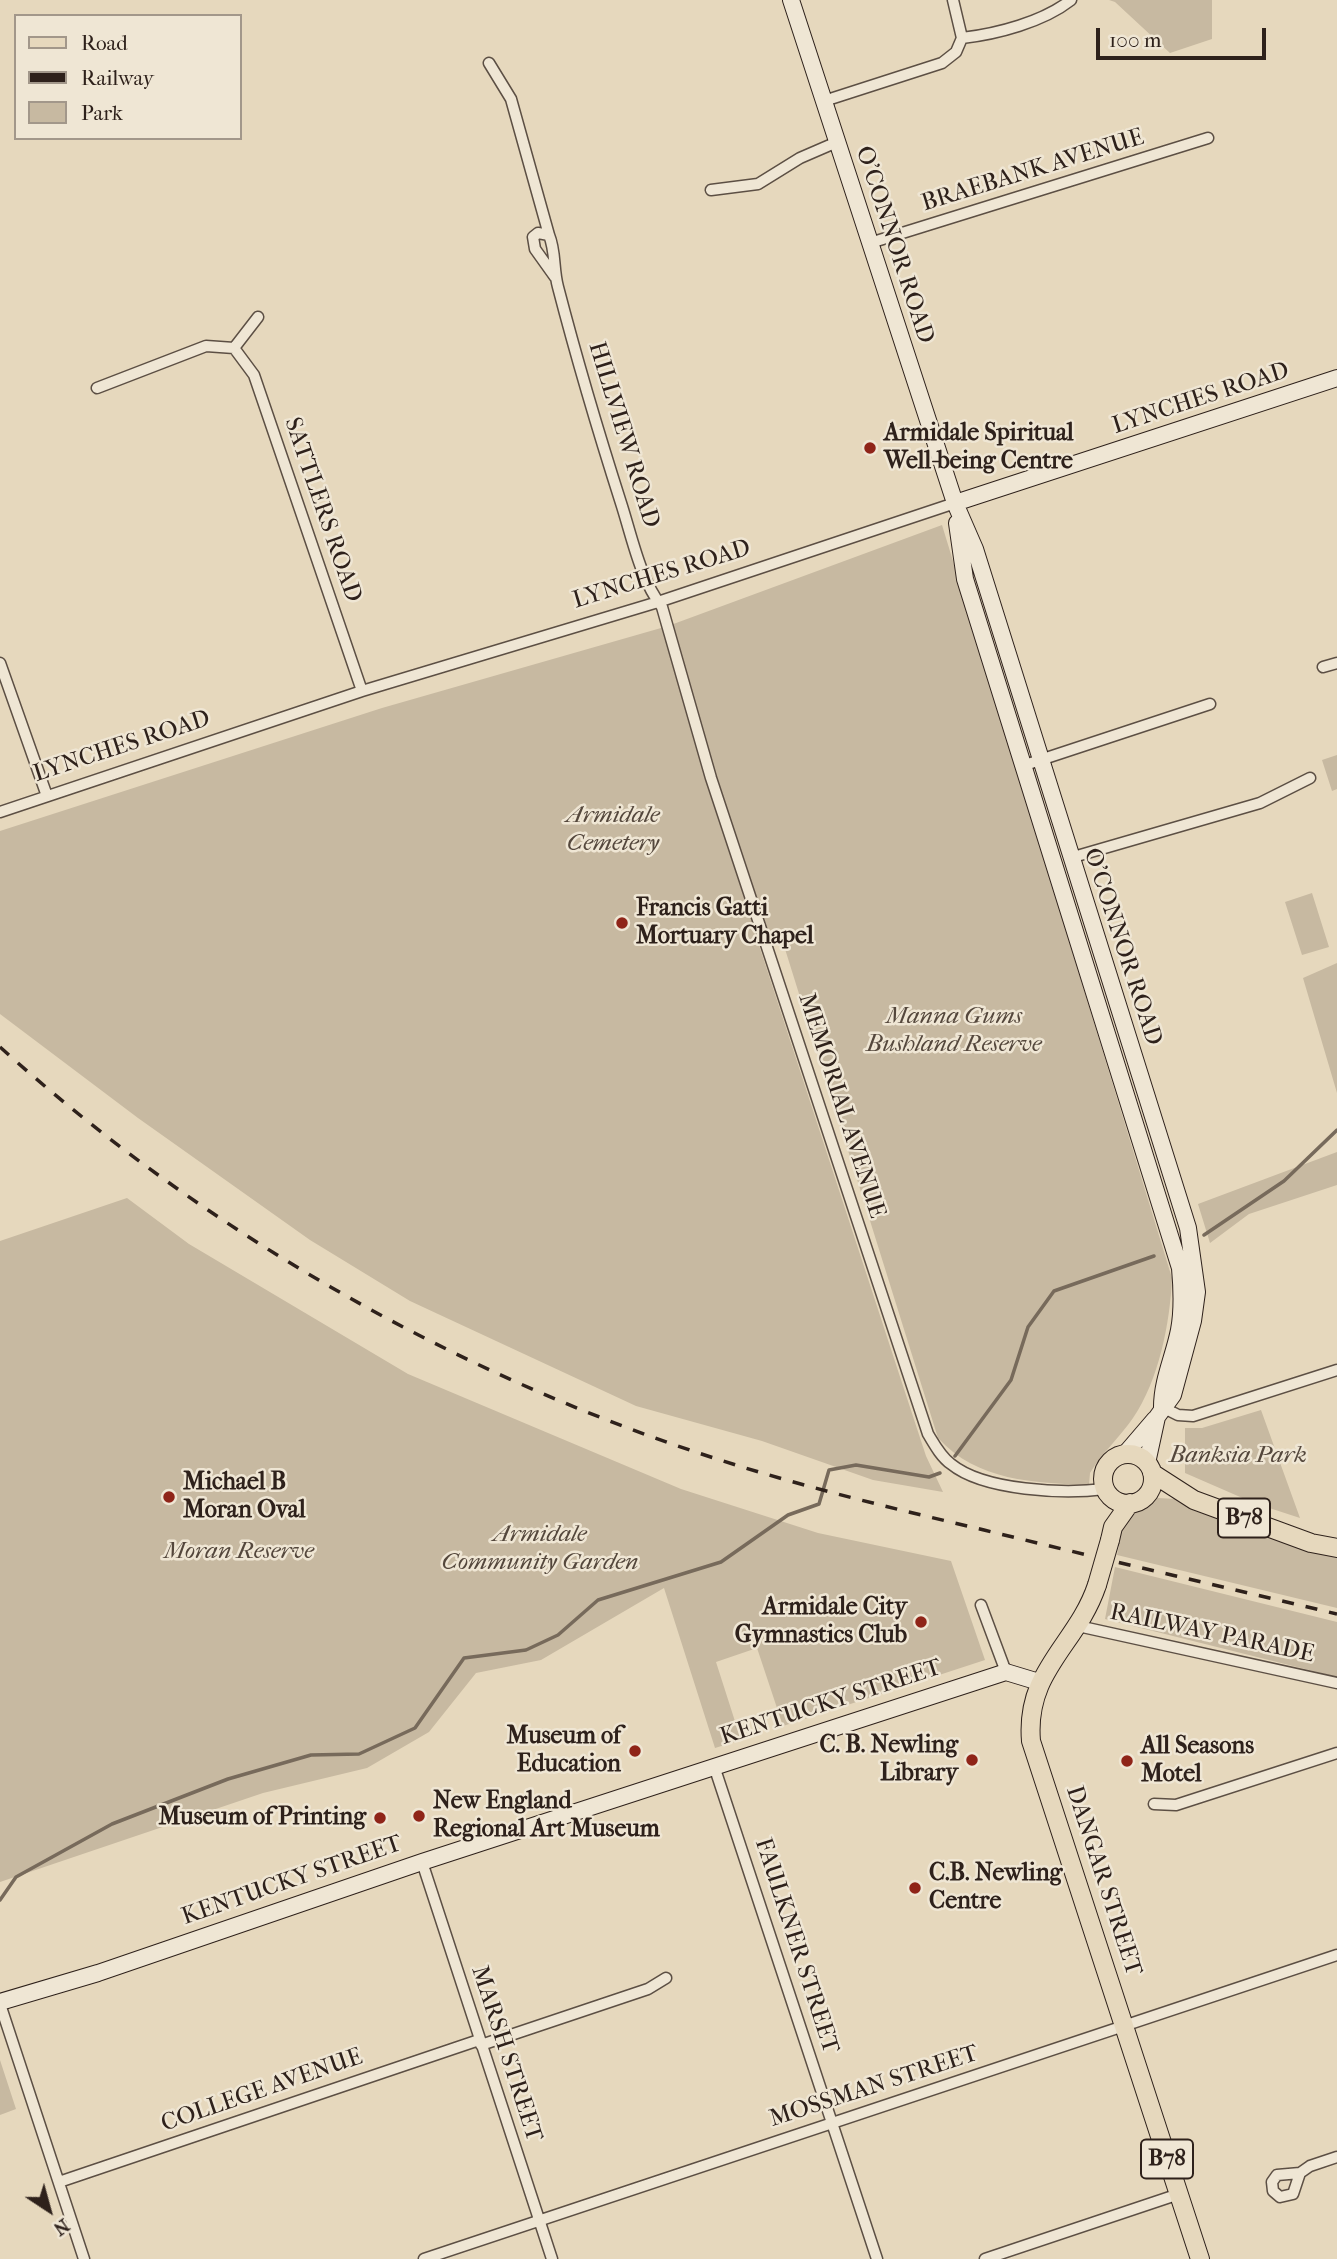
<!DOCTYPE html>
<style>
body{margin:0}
#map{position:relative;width:1337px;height:2259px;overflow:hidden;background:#e6d8bd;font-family:"IM FELL French Canon",serif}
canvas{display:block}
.legend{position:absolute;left:14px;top:14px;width:228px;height:126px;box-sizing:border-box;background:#efe6d4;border:2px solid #a2978a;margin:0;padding:9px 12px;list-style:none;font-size:21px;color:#2e211b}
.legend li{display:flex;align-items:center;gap:14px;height:35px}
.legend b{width:35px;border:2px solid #a2978a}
.north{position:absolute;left:14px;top:2175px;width:70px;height:70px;-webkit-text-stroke:5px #efe6d4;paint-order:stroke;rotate:144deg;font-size:19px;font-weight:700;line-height:28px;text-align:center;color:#2e211b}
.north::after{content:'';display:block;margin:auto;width:24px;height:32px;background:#2e211b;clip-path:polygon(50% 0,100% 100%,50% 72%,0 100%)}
.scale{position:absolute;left:1096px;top:28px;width:170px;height:32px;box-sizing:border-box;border:4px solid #2e211b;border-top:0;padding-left:9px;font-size:21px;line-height:24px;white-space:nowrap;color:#2e211b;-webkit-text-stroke:5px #efe6d4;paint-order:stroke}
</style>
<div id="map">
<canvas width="1337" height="2259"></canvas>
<ul class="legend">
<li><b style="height:9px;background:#e6d8bd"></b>Road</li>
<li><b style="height:9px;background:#2e211b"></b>Railway</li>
<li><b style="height:19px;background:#c7b9a1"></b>Park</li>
</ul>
<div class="north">N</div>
<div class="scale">100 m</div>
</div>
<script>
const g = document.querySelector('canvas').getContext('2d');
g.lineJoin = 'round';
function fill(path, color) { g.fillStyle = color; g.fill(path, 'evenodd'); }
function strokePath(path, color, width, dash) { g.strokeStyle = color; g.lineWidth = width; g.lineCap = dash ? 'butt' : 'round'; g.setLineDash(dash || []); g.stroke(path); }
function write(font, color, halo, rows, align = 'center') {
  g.font = font + ' "IM FELL French Canon",serif'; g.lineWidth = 5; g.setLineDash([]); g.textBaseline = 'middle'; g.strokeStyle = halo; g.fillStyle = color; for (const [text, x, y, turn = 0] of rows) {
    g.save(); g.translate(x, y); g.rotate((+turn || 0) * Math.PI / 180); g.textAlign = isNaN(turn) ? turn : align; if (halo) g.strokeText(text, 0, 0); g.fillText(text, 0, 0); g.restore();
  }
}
fill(new Path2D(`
 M1109 0H1212V39L1170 53 1115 2Z
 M942 525 1172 1278C1170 1323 1159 1380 1133 1418 1120 1437 1102 1453 1090 1473L1089 1485C1034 1483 977 1481 938 1438L780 933 757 939 904 1389 926 1456 943 1492 873 1480 762 1441 636 1406 410 1301 310 1240 138 1118 0 1014V831L382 708 668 626Z
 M1337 755V789L1332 791 1322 760Z
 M1312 893 1329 947 1302 955 1285 902Z
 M1337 963V1093L1303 978Z
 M1337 1152V1185L1249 1214 1210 1243 1198 1204Z
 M127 1198 189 1244 408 1374 681 1489 818 1533 951 1561 985 1660 783 1726 757 1648 716 1662 741 1740 715 1748 664 1588 541 1660 476 1673 429 1732 367 1768 263 1793 0 1882V1241Z
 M1261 1410 1300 1518 1254 1503 1185 1473V1428H1202Z
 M1158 1498 1177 1499 1195 1511 1337 1558V1608L1117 1555 1119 1545 1115 1543C1123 1521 1135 1505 1158 1498Z
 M1115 1567 1337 1622V1677L1105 1619Z
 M0 2060 16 2109 0 2115Z`), '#c7b9a1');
strokePath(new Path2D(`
 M1204 1235 1284 1181 1337 1130
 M955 1456 1011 1380 1028 1327 1054 1291 1154 1256
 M0 1900 16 1877 112 1824 228 1779 311 1755 359 1754 415 1728 464 1658 526 1650 558 1635 598 1600 721 1562 788 1515 819 1504 829 1470 856 1465 929 1477 940 1473`), '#776a5b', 3.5);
const street = new Path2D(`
 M953 0 962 38
 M962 38C997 34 1043 22 1071 0
 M489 63 511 99 549 235
 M824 101 942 63 956 52 962 38
 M711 190 758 184 800 158 837 142
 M870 243 1208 138
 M555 277 535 249 533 237 538 233 549 235C556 252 553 269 558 287 577 360 598 431 621 503 632 537 640 579 662 607L711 778 928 1434C934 1444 941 1457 951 1464 984 1491 1064 1494 1105 1489
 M234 348 258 317
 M97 388 206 346 234 348 254 375 362 691
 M0 663 47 796
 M1323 667 1337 663
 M1022 766 1210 704
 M0 812 362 691 658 602 955 503
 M1070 858 1260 803 1310 778
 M1162 1407 1178 1415 1193 1416 1337 1370
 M981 1605 1006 1672
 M1078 1626 1337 1683
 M714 1766 877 2259
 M1154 1804 1176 1805 1337 1753
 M422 1862 552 2259
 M0 2004 84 2259
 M481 2045 648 1989 666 1978
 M1300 2173 1293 2194 1280 2197 1273 2191 1272 2182 1277 2175 1300 2173 1310 2166 1337 2157
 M59 2182 479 2040
 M424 2259 1337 1955
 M985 2259 1179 2194`);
const secondary = new Path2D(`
 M791 0 955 503 975 549 1188 1228 1197 1292 1193 1321 1173 1395 1157 1417 1147 1463
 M955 503 1337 378
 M957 523 965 579 1180 1268C1182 1290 1183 1309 1179 1330 1174 1356 1162 1380 1162 1407
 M1125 1454 1155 1419
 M0 2002 98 1973 422 1862 1006 1672 1039 1682`);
const primary = new Path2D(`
 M1103 1479a25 25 0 1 1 50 0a25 25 0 1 1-50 0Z
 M1152 1473 1194 1500 1311 1543 1337 1548
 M1110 1540 1113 1527 1130 1503
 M1097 1585C1077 1645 1025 1670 1031 1741L1200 2259`);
strokePath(street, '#5c4f44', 13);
strokePath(secondary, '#2e211b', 18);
strokePath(primary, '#2e211b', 20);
strokePath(street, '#efe6d4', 10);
strokePath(secondary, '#efe6d4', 16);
strokePath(primary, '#e6d8bd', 18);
strokePath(new Path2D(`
 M0 1047C205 1232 457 1376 720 1460 807 1488 896 1509 984 1530 1102 1559 1219 1586 1337 1614`), '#2e211b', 3.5, [12, 12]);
const primaryBridge = new Path2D(`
 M1097 1585 1110 1540`);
strokePath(primaryBridge, '#2e211b', 20, []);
strokePath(primaryBridge, '#e6d8bd', 18);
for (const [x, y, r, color] of [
 [870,448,7,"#8f2418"],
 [622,923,7,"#8f2418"],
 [169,1497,7,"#8f2418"],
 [921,1622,7,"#8f2418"],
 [635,1751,7,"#8f2418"],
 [972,1760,7,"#8f2418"],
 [1127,1761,7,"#8f2418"],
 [419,1816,7,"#8f2418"],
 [380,1818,7,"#8f2418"],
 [915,1888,7,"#8f2418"]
]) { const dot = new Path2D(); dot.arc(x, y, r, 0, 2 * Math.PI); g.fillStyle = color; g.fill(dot); strokePath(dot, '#efe6d4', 2.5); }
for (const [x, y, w] of [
 [1244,1518,52],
 [1167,2159,52]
]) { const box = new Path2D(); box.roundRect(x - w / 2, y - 19.5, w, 39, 5); g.fillStyle = '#efe6d4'; g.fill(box); strokePath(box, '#2e211b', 2); }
write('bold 23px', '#2e211b', null, [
 ["B78",1244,1518],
 ["B78",1167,2159]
]);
write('24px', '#2e211b', '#efe6d4', [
 ["BRAEBANK AVENUE",1033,171,-17],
 ["O'CONNOR ROAD",894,245,72],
 ["LYNCHES ROAD",1201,399,-18],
 ["HILLVIEW ROAD",623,435,73],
 ["SATTLERS ROAD",322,510,71],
 ["LYNCHES ROAD",662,575,-17],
 ["LYNCHES ROAD",122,747,-18],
 ["O'CONNOR ROAD",1122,947,72],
 ["MEMORIAL AVENUE",841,1106,72],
 ["RAILWAY PARADE",1212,1634,12],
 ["KENTUCKY STREET",831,1703,-18],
 ["KENTUCKY STREET",292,1881,-19],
 ["DANGAR STREET",1103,1881,72],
 ["FAULKNER STREET",796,1946,72],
 ["MARSH STREET",506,2054,72],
 ["MOSSMAN STREET",874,2087,-18],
 ["COLLEGE AVENUE",262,2091,-19]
]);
write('bold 24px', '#2e211b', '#efe6d4', [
 ["Armidale Spiritual",884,434],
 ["Well-being Centre",884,462],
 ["Francis Gatti",636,909],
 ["Mortuary Chapel",636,937],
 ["Michael B",183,1483],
 ["Moran Oval",183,1511],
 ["Armidale City",907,1608,"right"],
 ["Gymnastics Club",907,1636,"right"],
 ["Museum of",621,1737,"right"],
 ["Education",621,1765,"right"],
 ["C. B. Newling",958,1746,"right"],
 ["Library",958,1774,"right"],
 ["All Seasons",1141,1747],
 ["Motel",1141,1775],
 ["New England",433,1802],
 ["Regional Art Museum",433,1830],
 ["Museum of Printing",366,1818,"right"],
 ["C.B. Newling",929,1874],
 ["Centre",929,1902]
], 'left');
write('italic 24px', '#54473c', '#efe6d4', [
 ["Armidale",613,816],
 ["Cemetery",613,844],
 ["Manna Gums",954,1017],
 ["Bushland Reserve",954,1045],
 ["Banksia Park",1238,1456],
 ["Armidale",540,1535],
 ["Community Garden",540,1563],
 ["Moran Reserve",239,1552]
]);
</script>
